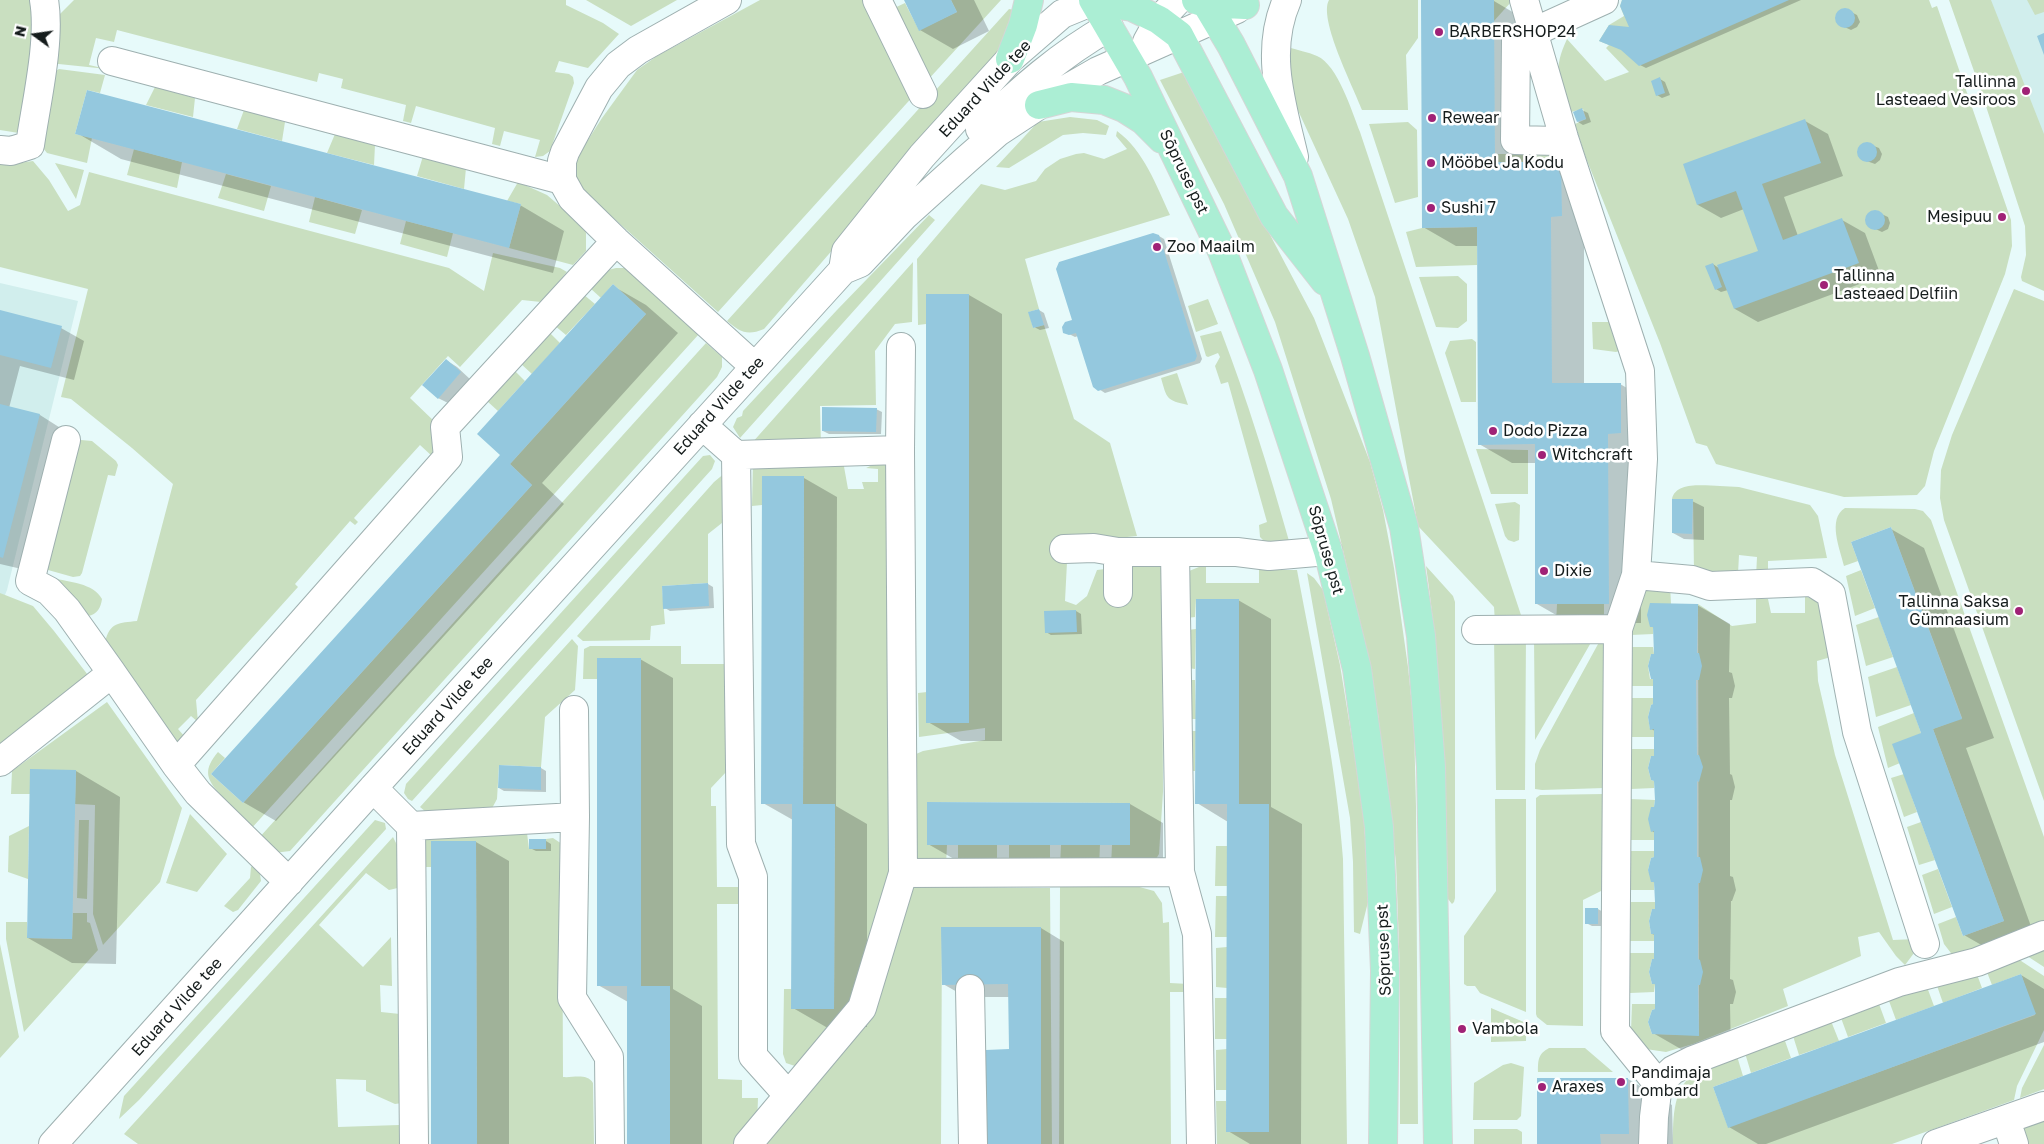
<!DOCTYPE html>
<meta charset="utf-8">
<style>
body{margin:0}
#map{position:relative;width:2044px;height:1144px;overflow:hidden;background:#e7fafa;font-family:"Golos Text",sans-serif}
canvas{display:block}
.north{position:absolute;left:10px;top:10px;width:50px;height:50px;-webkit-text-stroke:4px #fff;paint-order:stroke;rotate:284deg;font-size:14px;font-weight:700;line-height:20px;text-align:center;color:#151c1c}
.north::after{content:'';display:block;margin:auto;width:18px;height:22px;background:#151c1c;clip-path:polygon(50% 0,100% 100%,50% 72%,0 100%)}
</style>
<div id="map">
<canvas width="2044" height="1144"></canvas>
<div class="north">N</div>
</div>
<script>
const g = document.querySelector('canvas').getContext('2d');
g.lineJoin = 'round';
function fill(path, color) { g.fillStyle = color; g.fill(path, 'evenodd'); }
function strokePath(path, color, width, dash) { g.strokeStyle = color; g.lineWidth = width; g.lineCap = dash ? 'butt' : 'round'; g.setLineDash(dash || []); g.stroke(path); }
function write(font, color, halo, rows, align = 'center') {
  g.font = font + ' "Golos Text",sans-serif'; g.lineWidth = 5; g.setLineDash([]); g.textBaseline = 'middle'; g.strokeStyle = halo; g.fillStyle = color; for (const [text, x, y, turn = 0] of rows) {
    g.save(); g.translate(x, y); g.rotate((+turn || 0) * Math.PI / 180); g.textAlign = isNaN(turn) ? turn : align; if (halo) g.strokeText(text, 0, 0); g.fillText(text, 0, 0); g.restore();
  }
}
fill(new Path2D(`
 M1973 0H2044V182Z
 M0 283 78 301 7 590 0 607Z`), '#d1eeed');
fill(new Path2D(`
 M0 0H38L25 134 0 130Z
 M74 0H566V5L603 23 619 34 588 68 559 61 555 72 569 74 573 77 574 83 550 151 543 156 535 157 540 140 504 131 500 146 492 144 495 128 416 106 411 123 403 121 406 105 341 88 343 79 319 73 317 82 117 30 114 42 96 38 89 65 107 69 49 63 55 19Z
 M586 0H677L631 26Z
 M760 0H869L916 93 718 312 589 196 580 186 574 171 579 154 602 118 637 70 657 56Z
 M951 0H1001L926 82 890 10 905 3 919 30 957 12Z
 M1329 0H1418V38L1406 55 1408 110H1362C1354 88 1318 19 1329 0Z
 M1494 0H1510L1511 2 1494 21Z
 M1622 0H1929L1932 8 1937 6 2011 220 2012 246 2005 274 1934 451 1925 486 1917 495 1844 497 1716 464 1707 446 1696 443 1660 343 1586 158 1575 124 1586 119 1583 109 1571 112C1557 82 1553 69 1567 39L1605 81 1629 72 1606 48 1609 45 1599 41 1609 25 1624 16 1620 6Z
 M1949 0H1991L2044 134V291L2022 281 2021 277 2026 255 2025 226 1981 91Z
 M2027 0H2044V12L2035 15Z
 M1009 9 1015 10 1006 34 989 69 764 329C747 336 740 332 727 321Z
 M1287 47C1297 50 1308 52 1317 56 1338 65 1352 112 1360 132L1523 621 1495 623 1494 607 1418 526 1375 297 1348 219 1290 93Z
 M59 69 105 75 100 93 87 90 75 134 92 138 87 163 47 153 43 148 47 76Z
 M1184 72 1314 318 1370 462 1383 510 1394 568 1408 667 1414 725 1416 807 1418 1124H1400V974L1396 862 1378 714 1367 653 1331 499 1275 322 1224 204 1160 80Z
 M155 87 195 98 193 117 146 105Z
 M244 110 285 122 282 141 237 129Z
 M1070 117 1097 120 1109 126 1106 135 1083 133 1063 135 1009 168 996 167 1038 122Z
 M1408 122 1417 130 1418 197 1395 203 1369 124Z
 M1117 131C1144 151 1156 185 1170 215L1025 259 1039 309 1029 312 1033 328 1044 325 1074 419 1110 443 1137 536 1068 543 1065 601 1076 605 1087 596 1097 570 1154 563 1160 566 1162 570 1163 792 1159 854 1156 859 1111 866 1112 845H1130V803L927 802V845H947L946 866 923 865 916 858 913 758 916 754 923 751 985 740V728L919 737 918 693 927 692 969 722V294H926V324L918 325 917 259 981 184 1005 190 1036 181 1045 169 1060 159 1076 154 1084 153 1104 159 1127 149 1116 136Z
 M335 134 375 145 374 165 327 153Z
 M134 149 182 162 177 188 127 175Z
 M1495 154H1555L1561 162H1495Z
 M423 156 466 168 464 189 417 176Z
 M0 160 12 164 33 161 49 180 68 211 80 205 89 172 449 268 484 291 493 253 560 268 567 272 541 302 522 300 460 367 448 356 410 398 436 423 439 430 433 457 420 445 354 518 358 522 355 525 350 521 295 584 298 587 196 700 198 722 191 716 178 729 185 737C180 742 177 742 171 739L105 642C110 622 119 623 137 621L173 484 132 448 71 399 61 397 88 289 0 267Z
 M55 163 84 170 76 199Z
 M226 174 271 186 264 211 218 198Z
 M518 182 547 195 582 225 586 233V251L573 265 509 248 521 204 507 201Z
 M315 197 362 210 355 234 309 222Z
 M929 215 935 220 740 438 733 427 737 418 742 416 743 411 837 310Z
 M406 221 453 233 447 257 400 244Z
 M1477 227V265L1416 267 1406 232 1422 228Z
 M913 262 912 322 895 324 875 351 876 405 820 406 821 446 751 444Z
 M616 268H625L699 334 250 830 217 797 220 794C205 778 204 769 218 752L225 758 211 774 243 803 532 485 510 464 646 314 613 284 601 298 590 288 608 270Z
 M1458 276 1467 284V321L1458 328 1436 327 1419 277Z
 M2014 289 2044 301V801L1944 520 1940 498 1941 470 1952 435Z
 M583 294 595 304 566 335 554 325Z
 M1208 299 1218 324 1196 332 1188 306Z
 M1592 322H1610L1620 346 1619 351 1616 352 1593 349Z
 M1221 331C1247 399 1269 470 1289 541L1267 544 1260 537 1259 525 1267 522 1228 382 1221 384 1215 366 1220 357 1218 353 1208 357 1206 356 1200 336Z
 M549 332 560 343 532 374 520 363Z
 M1472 339 1476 342V402H1461L1445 353 1450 341Z
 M706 343 722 357V367L717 377 290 851 274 853 258 839Z
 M514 370 525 381 498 411 487 401Z
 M1177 373 1188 405C1166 400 1167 399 1161 378Z
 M81 440 92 441 116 461 118 465 115 476 108 475 82 573 80 576 73 577 41 568 76 442Z
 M1476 449 1528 450V494H1491Z
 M710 455 715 461 712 469 412 801 408 799 404 793 406 784 703 456Z
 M753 461H843L848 489H864L862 482H878V469L866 468 881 461 888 463 890 888 859 1001 805 1063 795 1066 786 1063 783 1054 784 989H791L834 1008 835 804H803L804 477 762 476V505L752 506Z
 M726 472 727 519 708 534V583L662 586 665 624 651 626 650 640 583 641 577 636 714 482Z
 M1720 486 1739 487 1810 505 1818 516 1827 558 1768 561V572L1756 577 1757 557 1739 555 1738 574 1694 572 1693 500 1672 499C1676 481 1705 486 1720 486Z
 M1515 502 1520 505 1519 540 1514 542 1508 540 1505 536 1495 504Z
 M1845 508 1915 509 1923 511 1931 520 2044 837V928L1954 957 1944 944 1938 924 1956 917 1963 936 2004 921 1933 729 1962 718 1891 527 1851 542 1858 561 1844 566C1840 549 1827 519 1845 508Z
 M1206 566V583H1259V570H1297C1315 666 1336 761 1343 859L1347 1144H1217L1216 1101H1226L1227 1132H1269V804H1239V599H1196L1195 617 1187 618 1189 571 1199 567Z
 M1426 566 1453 596 1455 602V898L1454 902 1452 904 1448 899C1446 786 1442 679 1426 566Z
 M1861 570 1875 608 1855 616 1846 576Z
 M1307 573 1314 578 1323 590 1340 665 1363 807 1369 898 1360 934 1354 932 1353 862 1350 818Z
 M53 578C68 582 94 583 102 599 101 607 97 615 88 616Z
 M1670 584 1671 604 1650 627H1653V634L1631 635 1632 610 1645 588Z
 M0 593 33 606 54 631 91 679 0 748Z
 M1805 596 1821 603 1838 655 1817 661 1818 681 1835 755 1893 940 1916 939 1914 953 1905 965 1896 956 1879 932 1858 937 1861 956 1783 989 1788 1006 1693 1044 1666 1052 1646 1049 1631 1031 1632 1004H1655V1009L1652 1010 1648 1022 1652 1034 1699 1035 1698 604 1732 626 1756 623V599H1768L1771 613H1805Z
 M1557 604H1604V621L1556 623Z
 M1879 617 1893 657 1866 666 1856 625Z
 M1196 629 1195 669 1187 668V630Z
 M1494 635H1526L1525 790H1496Z
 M1603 635 1604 788 1542 790 1535 789V764L1540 750Z
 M572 639 578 646 575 690 545 717 541 767 499 765 497 799 490 812H426L420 807Z
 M1534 639H1593L1535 740Z
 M590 646H681V664H726L728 770 711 788V806H716L717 887H741L742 904H717L718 1079 742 1080V1098H758L757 1124 739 1144H670V986H641L640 658H597V679H583L584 649Z
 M1631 647H1653L1654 654H1651L1648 666 1650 679H1653V686H1631Z
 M1897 667 1911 705 1876 717 1868 677Z
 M1187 680H1195L1196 719H1187Z
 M1631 698H1653V704L1651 705 1648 717 1650 729H1654V737H1631Z
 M107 702 182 808 160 882 103 945 93 914 95 805 75 804 76 770 30 794H11L12 771Z
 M1914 713 1921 733 1900 763 1888 768 1878 727Z
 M1187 731H1196L1195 771H1187Z
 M1630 749H1654V756H1651L1648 768 1651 780 1654 781V788L1631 789Z
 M1904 774 1917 812 1904 817 1891 778Z
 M1604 794 1605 889 1583 900V1026L1547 1025 1537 1017 1536 1014V798L1540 795Z
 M1495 799H1526V1012L1480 993 1475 986H1467L1464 984V936L1496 891Z
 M1630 799 1655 800 1654 807H1651V831H1654V840H1630Z
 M190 814 227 854 197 892 166 883Z
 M79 820H89L87 899 77 898Z
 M375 820 385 823 386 829 139 1100 119 1119 124 1096Z
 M1921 822 1935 860 1919 865 1907 827Z
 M29 826 28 879 8 872 9 836Z
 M527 833 529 849H546V839L553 838 562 844 563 1077C573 1078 587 1073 593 1083L594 1144H477L476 841H431V867H420L421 837Z
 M393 837 399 849 402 887 389 890 366 873 319 925 363 967 391 937 392 986 380 985 381 1012 400 1014 402 1103 395 1104 366 1091V1080L336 1079 338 1127 399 1125 400 1144H138L124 1134Z
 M958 845H997V867L958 866Z
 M1009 845H1050V867L1009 866Z
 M1061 845H1100L1099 867 1060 866Z
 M1216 846H1227V886H1215Z
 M1629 851H1654V857L1651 858 1648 870 1654 882V890H1630Z
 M254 864 260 874 261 881 238 910 233 912 224 906 250 878 251 867Z
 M1938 869 1952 907 1934 914 1922 875Z
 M1136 886 1154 891 1162 903 1163 923 1169 922 1170 983 1189 984 1188 992H1170L1171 1144H1059L1060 887Z
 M904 887 1050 888 1052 1144H1041V927H942L941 1144H760L864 1020Z
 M1216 896H1227V937H1215Z
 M1629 902H1655V909H1652L1649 921 1651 934H1654V941H1630Z
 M73 913H87V922L90 923 98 950 24 1032 6 939V922H27V938L72 939Z
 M0 944 19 1037 0 1058Z
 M2044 944V967L2021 952Z
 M1227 947V988L1216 987V948Z
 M1629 953H1654V959H1652L1649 972 1652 984H1655L1654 992 1630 993Z
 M2012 955 2044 976V1030L2017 1086 2014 1100 1892 1144H1673C1673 1118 1672 1084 1700 1070 1712 1064 1725 1061 1737 1056L1743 1076 1713 1087 1728 1127 2035 1015 2021 974 1992 985 1985 967Z
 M1975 969 1982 988 1943 1003 1936 983Z
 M1927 987 1934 1006 1896 1020 1889 1001Z
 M1215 998H1227V1039H1215Z
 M1879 1004 1886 1023 1848 1037 1841 1018Z
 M1491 1008 1526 1023V1041L1491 1042Z
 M1831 1021 1839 1041 1799 1055 1793 1036Z
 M1784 1038 1791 1058 1751 1073 1745 1053Z
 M2044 1045V1089L2020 1098 2022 1088Z
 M1549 1048H1585L1613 1072H1538C1538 1060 1538 1054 1549 1048Z
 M1227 1049V1090H1216V1050Z
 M1511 1063 1524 1067 1521 1116 1517 1120H1473L1474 1083 1503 1065Z
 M2044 1119V1144H2025L2019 1129Z
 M1474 1129H1517L1522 1132V1144H1474Z`), '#c9dfc0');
fill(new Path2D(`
 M905 0H974L989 31 953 49 920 30Z
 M1623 0H1801L1646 68 1640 65Z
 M1494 1 1526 20 1527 164 1561 163 1594 182V235H1584V384H1620L1653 403 1641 452V623H1570L1537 604V463H1512L1479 444 1478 246H1456L1423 227Z
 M1845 9 1857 15 1860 22 1857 27 1851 30 1838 24 1836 17 1838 12Z
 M1660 79 1665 82 1670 95 1662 98 1657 95Z
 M1582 110 1588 113 1591 122 1583 125 1578 122Z
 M1805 121 1828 134 1843 176 1784 197 1798 236 1842 220 1865 233 1881 276 1758 322 1735 309 1728 290 1721 292 1716 289 1713 264 1720 269 1760 251 1744 209 1721 218 1698 205 1684 165Z
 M77 133 520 205 564 231 553 273 121 159Z
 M1866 143 1879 148 1882 154 1880 160 1875 164 1861 159 1858 152 1860 147Z
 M1875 211 1888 217 1890 223 1888 229 1882 232 1869 226 1866 220 1868 214Z
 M1159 236 1164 239 1202 359 1200 363 1105 393 1094 386 1078 336 1075 337 1065 332Z
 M613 286 646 305 678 333 542 483 564 504 276 821 243 802 502 455Z
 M969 295 1002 314V741H961L928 722Z
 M1039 310 1044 313 1049 328 1040 330 1034 327Z
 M0 312 61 328 84 341 74 380 20 366 9 408 40 415 62 429 26 570 0 564Z
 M446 360 457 367 471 380 450 404 438 398Z
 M876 409 882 412 881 434H829L823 431Z
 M804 478 837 497 836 806 867 824V1027H826L793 1008V820L763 803Z
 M1692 501 1704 507V540L1684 539 1673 533Z
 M1891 529 1924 548 1994 738 1966 748 2036 940 1997 954 1964 935 1923 734Z
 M708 584 713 587 714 608 670 611 665 608Z
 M1238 600 1271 619V807L1302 824 1301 1144H1250L1228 1131V822L1197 803Z
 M1697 605 1730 624 1729 672 1732 673 1735 686 1732 698H1729L1730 774 1732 775 1735 787 1732 800H1730V876L1733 877 1736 890 1732 901H1731L1730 979 1733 980 1736 992 1733 1004H1730L1731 1054 1686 1052 1653 1033 1656 1011V985L1653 983 1656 960 1655 935 1652 934 1656 910 1655 883 1652 881 1655 859V833L1652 831 1656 808 1655 731 1651 729 1654 706V628L1651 626Z
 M1076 611 1081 614 1082 634 1051 635 1046 632Z
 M640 659 673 678V989L702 1006V1144H628V1002L598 985Z
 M500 766 541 768 546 771V792L504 791 499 788Z
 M76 771 120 797 116 964 72 963 28 938Z
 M928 804H1130L1163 823V864L961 863 928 844Z
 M546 841 551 844V851H536L530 848Z
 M432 842H476L509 861V1144H433Z
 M1598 909 1603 912V926H1592L1586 923Z
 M1041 928 1064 942V1144H986L1010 1050 1009 997H966L943 984Z
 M2021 975 2044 989V1042L1766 1144H1758L1729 1127Z
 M1539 1079H1628L1672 1105 1673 1144H1538Z`), '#0003');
fill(new Path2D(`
 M904 0H951L957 12 919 31Z
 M1421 0H1494L1495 162H1561L1562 216 1551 217 1552 383H1621V433L1608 434 1609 604H1535V444L1478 445 1477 227 1422 228Z
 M1622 0H1789L1639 66 1621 50 1599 41 1609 25 1629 27 1620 6Z
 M1835 18a10 10 0 1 1 20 0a10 10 0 1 1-20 0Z
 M2044 33V55L2037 36Z
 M1660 77 1665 93 1656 96 1651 81Z
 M87 90 521 204 509 248 75 134Z
 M1582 108 1586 119 1577 122 1573 112Z
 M1805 119 1821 163 1762 184 1783 240 1842 218 1859 263 1734 309 1717 265 1758 251 1736 191 1697 205 1683 164Z
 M1857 152a10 10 0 1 1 20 0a10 10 0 1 1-20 0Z
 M1865 220a10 10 0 1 1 20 0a10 10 0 1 1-20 0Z
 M1153 233 1159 235 1197 356 1195 361 1098 391 1093 387 1076 333 1069 335 1063 333 1062 327 1065 322 1072 320 1056 269 1059 262Z
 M1713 263 1722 287 1715 290 1705 266Z
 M613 284 646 314 510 464 532 485 243 803 211 774 500 455 477 434Z
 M926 294H969V723H926Z
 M1039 309 1044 325 1033 328 1028 312Z
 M0 310 62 326 51 368 0 355Z
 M446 359 461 372 438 399 422 385Z
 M0 404 40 414 3 558 0 557Z
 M822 407 877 408 876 432 822 431Z
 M762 476H804L803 804H835L834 1009H791L792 804H761Z
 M1672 499H1693L1692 534 1672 533Z
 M1891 527 1962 719 1933 729 2004 921 1963 936 1892 744 1921 733 1851 542Z
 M708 583 709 606 663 609 662 586Z
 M1196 599H1239V804H1269V1132H1226L1227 804H1195Z
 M1650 603 1698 604 1697 653H1699L1702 666 1699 680H1696L1697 755H1699L1703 767 1699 782 1697 781V857H1700L1703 870 1700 883H1698V959L1700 960 1703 972 1700 985H1698L1699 1036 1652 1034 1648 1022 1652 1010 1655 1009V984H1652L1649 972 1652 959H1654V934H1651L1649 921 1652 909H1655V902L1654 882H1651L1648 870 1651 858 1654 857V831L1651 832 1648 819 1651 807H1654L1655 800 1654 781 1651 780 1648 768 1651 756H1654V729L1650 730 1648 717 1651 705 1653 704V679H1651L1648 666 1651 654H1654L1653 627H1650L1647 615Z
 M1076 610 1077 632 1045 633 1044 611Z
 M597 658H641V986H670V1144H627V986H597Z
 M499 765 541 767V790L498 788Z
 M30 769 76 770 72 939 27 938Z
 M927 802 1130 803V845H927Z
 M529 839H546V849H529Z
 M431 841H476L477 1144H431Z
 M1585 908H1598V924H1585Z
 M941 927H1041V1144H985L986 1050 1009 1049 1008 984 942 985Z
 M2021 974 2036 1014 1728 1128 1713 1087Z
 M1537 1078H1628L1629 1134H1600L1601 1144H1537Z`), '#94c8de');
const minor = new Path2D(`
 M727 0 638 50 618 65 599 88 565 152 562 161V180L572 198 616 241 755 367
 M877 0 923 94
 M1287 0C1264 52 1282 105 1294 157
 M1524 0 1564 138 1640 371 1643 459 1636 575 1618 629 1615 1031 1658 1084 1654 1117 1653 1144
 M1147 42 1159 20 1178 0
 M112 61 562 180
 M980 129C1020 90 1061 54 1109 27
 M1564 138 1557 141 1515 140 1516 40 1604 0
 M0 150 11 151 30 145C36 103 51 40 44 0
 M843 270 846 251 922 156 1010 59 1062 14 1096 0
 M702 425 736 455 900 450 903 873 862 1008 748 1144
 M66 440 30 581 49 591 67 610 112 673
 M900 450 901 347
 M736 455 741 844 753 877V1056L788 1095
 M1064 549 1094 548 1118 552H1175
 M1118 552V593
 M1636 575 1692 580 1710 586 1812 582 1831 594 1857 732 1925 944
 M1476 630 1618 629
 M574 710 575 817 572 998 609 1057 610 1144
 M0 762 112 673 176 765
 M373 788 411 826 575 817
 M411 826 414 1144
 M903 873 1180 872
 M289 882 198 793 176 765 448 457 445 427 616 241
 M970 989 973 1144
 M1658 1084 1673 1070 1693 1060 1899 982 1977 962 2044 935
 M2006 1120 2014 1144
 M53 1144 373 788 843 270 860 263 905 215 966 160 998 132 1039 105 1098 71 1237 9
 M1201 1144 1197 934 1180 872 1175 552H1237L1269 556 1328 551
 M1936 1144 2044 1106`);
const major = new Path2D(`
 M1093 0 1138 77 1222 251 1268 370 1328 551 1357 669 1379 827 1385 971 1383 1144
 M1196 0 1205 3 1245 5
 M1204 0 1231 45 1298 176 1355 356 1404 527 1421 636 1431 767 1438 1144
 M1094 1 1132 7 1159 20 1179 35 1274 216 1325 281
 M1010 59 1023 25 1029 0
 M1039 105 1071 97 1104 100 1124 108 1143 120 1162 139`);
strokePath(minor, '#9eb0b0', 30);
strokePath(major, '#d5d6d6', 30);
strokePath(minor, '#fff', 28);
strokePath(major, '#abeed4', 28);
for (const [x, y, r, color] of [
 [1439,32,5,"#a02276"],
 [2026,91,5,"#a02276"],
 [1432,118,5,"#a02276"],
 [1431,163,5,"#a02276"],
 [1431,208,5,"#a02276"],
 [2002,217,5,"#a02276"],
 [1157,247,5,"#a02276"],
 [1824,285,5,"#a02276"],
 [1493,431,5,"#a02276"],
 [1542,455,5,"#a02276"],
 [1544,571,5,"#a02276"],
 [2019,611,5,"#a02276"],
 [1462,1029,5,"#a02276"],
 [1621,1082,5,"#a02276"],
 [1542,1087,5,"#a02276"]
]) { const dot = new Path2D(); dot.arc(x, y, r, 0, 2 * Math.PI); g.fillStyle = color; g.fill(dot); strokePath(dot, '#fff', 2); }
write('16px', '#151c1c', '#fff', [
 ["BARBERSHOP24",1449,32],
 ["Tallinna",2016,82,"right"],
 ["Lasteaed Vesiroos",2016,100,"right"],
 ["Rewear",1442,118],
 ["Mööbel Ja Kodu",1441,163],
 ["Sushi 7",1441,208],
 ["Mesipuu",1992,217,"right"],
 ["Zoo Maailm",1167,247],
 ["Tallinna",1834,276],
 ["Lasteaed Delfiin",1834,294],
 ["Dodo Pizza",1503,431],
 ["Witchcraft",1552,455],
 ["Dixie",1554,571],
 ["Tallinna Saksa",2009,602,"right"],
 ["Gümnaasium",2009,620,"right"],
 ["Vambola",1472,1029],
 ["Pandimaja",1631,1073],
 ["Lombard",1631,1091],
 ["Araxes",1552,1087]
], 'left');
write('16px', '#151c1c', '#fff', [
 ["Eduard Vilde tee",985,89,-47],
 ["Sõpruse pst",1184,172,64],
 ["Eduard Vilde tee",719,406,-48],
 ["Sõpruse pst",1326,550,74],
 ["Eduard Vilde tee",448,706,-48],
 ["Sõpruse pst",1384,950,-92],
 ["Eduard Vilde tee",177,1007,-48]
]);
</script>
